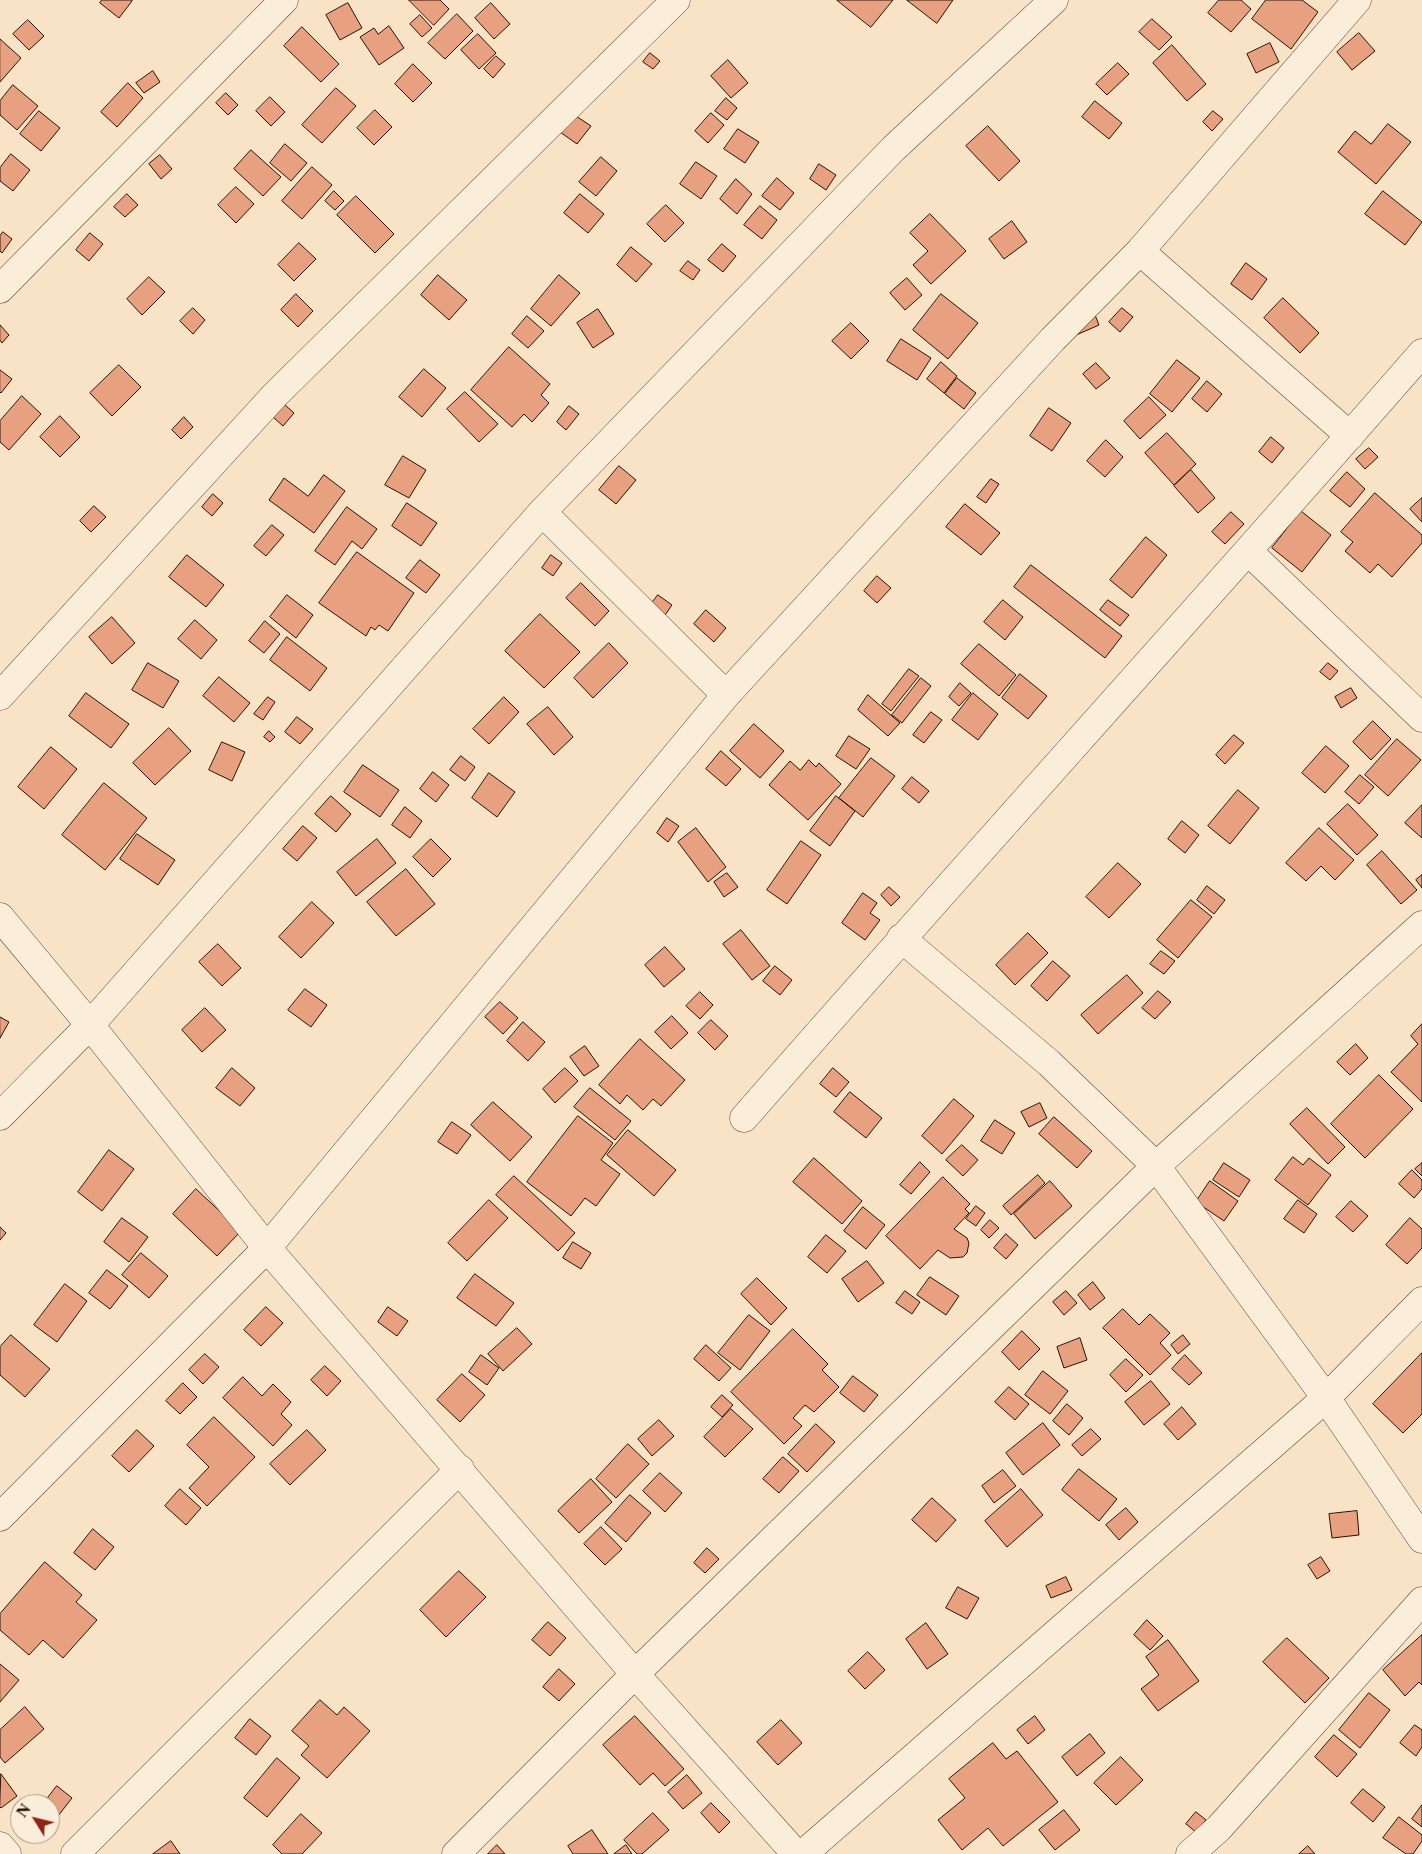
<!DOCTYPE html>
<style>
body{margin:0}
#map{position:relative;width:1422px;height:1854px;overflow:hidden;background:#f8e3c6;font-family:"Libre Caslon Text",serif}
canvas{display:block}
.north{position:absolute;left:10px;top:1794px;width:50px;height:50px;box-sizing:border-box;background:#faedda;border:1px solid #a89583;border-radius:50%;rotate:306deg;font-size:14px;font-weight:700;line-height:20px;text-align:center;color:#2c1000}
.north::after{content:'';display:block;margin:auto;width:18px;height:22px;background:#8f2418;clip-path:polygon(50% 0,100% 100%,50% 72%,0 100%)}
</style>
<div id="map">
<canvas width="1422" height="1854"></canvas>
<div class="north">N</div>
</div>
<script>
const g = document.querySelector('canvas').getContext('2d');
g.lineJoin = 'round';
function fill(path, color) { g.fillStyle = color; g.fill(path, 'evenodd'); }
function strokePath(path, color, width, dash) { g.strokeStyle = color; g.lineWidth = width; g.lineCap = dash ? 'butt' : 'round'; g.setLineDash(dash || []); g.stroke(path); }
const building = new Path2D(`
 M102 0H132V1L119 18 100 3Z
 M409 0H440L449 9 434 25Z
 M837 0H893L871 27Z
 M907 0H953L937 23Z
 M1219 0H1241L1251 9 1231 32 1208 13Z
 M1266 0H1302L1318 12 1291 49 1252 19Z
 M348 3 362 28 340 40 326 15Z
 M491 3 510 24 494 39 475 18Z
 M457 14 473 31 445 59 428 43Z
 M420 15 432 28 422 37 410 24Z
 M1152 19 1172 37 1159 50 1139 32Z
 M28 20 44 36 29 50 13 34Z
 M389 26 404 48 379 65 360 37 374 28 378 34Z
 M302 27 339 64 321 82 284 46Z
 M1359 33 1375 51 1352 70 1337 52Z
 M478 34 496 53 479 69 461 50Z
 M0 39 21 58 0 82Z
 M1270 43 1279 62 1256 73 1247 54Z
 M1172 45 1206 84 1187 101 1153 63Z
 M650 53 660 61 653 69 643 62Z
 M496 56 505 64 493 78 484 69Z
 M728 60 748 83 731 98 711 76Z
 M1118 63 1129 74 1107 95 1096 84Z
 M413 64 432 83 413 102 395 84Z
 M153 71 160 82 144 93 136 83Z
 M128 83 143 98 117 127 101 112Z
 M13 85 38 106 17 130 0 115V101Z
 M336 88 356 106 322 143 302 125Z
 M226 93 238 105 228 115 216 103Z
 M270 97 285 112 271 126 256 111Z
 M726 98 737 108 727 120 715 111Z
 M1095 101 1122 123 1109 139 1082 117Z
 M375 110 392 127 374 145 357 128Z
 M39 111 60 128 41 151 20 134Z
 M1213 111 1223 119 1212 131 1203 122Z
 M711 113 724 125 708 143 695 131Z
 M573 114 591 126 577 144 560 132Z
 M1388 124 1411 142 1376 184 1338 152 1355 131 1371 144Z
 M988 126 1020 161 999 181 966 146Z
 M738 129 759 142 745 163 724 149Z
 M285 144 307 163 291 181 270 163Z
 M251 150 281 177 263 196 234 169Z
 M11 154 30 170 13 191 0 181V168Z
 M160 155 172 169 161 179 149 164Z
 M601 157 617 171 596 196 579 182Z
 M696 162 717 176 701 199 680 184Z
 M819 164 836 175 826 190 810 179Z
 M312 167 332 185 302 219 282 201Z
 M777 178 794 193 780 210 762 196Z
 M736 179 752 194 737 214 720 199Z
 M236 187 254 204 236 223 218 205Z
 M334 191 344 201 335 210 325 201Z
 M1383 191 1422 222 1405 245 1365 214Z
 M127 194 138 205 125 217 114 207Z
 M580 194 604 214 588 233 564 213Z
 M356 196 394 234 375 253 337 215Z
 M666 205 684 223 665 242 647 224Z
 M760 206 777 220 762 239 744 225Z
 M930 214 966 251 931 284 913 265 928 251 910 233Z
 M1012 221 1027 242 1004 259 989 239Z
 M3 232 12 239 2 253 0 251V236Z
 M90 233 103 244 89 261 76 250Z
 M299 243 316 259 294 281 278 265Z
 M722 244 736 256 723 272 708 260Z
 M631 247 652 264 636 282 617 265Z
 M688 261 700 270 693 280 680 271Z
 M1246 263 1267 279 1252 300 1231 284Z
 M438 275 467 300 449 320 421 295Z
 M559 275 580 293 551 326 531 309Z
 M149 277 165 292 142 315 127 299Z
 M907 278 922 295 905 310 890 293Z
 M296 294 313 311 298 327 281 310Z
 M941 294 978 323 948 359 913 330Z
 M1283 298 1319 333 1300 353 1264 318Z
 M193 308 205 320 193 334 180 321Z
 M1122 308 1133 317 1120 332 1109 322Z
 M598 309 614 334 593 348 577 323Z
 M1095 315 1099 325 1074 336Z
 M527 316 544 331 528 348 512 334Z
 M851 323 869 341 851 359 832 341Z
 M0 325 9 335 2 343 0 340Z
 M901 339 931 358 917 380 887 361Z
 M509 347 550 384 541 395 549 403 532 422 524 414 512 427 471 390Z
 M1177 360 1200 378 1172 412 1150 394Z
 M941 362 957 376 944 393 927 379Z
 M1096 363 1110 378 1096 389 1083 374Z
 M119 365 141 387 112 416 90 393Z
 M424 369 446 388 422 417 399 397Z
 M0 370 12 379 1 393 0 392Z
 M957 378 976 393 964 409 945 394Z
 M1207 381 1222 394 1207 412 1192 399Z
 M465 392 498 424 479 442 447 409Z
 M22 396 41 414 9 450 0 442V421Z
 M1149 397 1166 415 1140 439 1124 421Z
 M284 404 294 413 283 426 273 417Z
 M569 406 579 414 566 430 557 422Z
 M1049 408 1071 423 1052 451 1030 436Z
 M60 416 80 437 60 457 40 437Z
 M184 417 193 427 181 439 172 430Z
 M1167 433 1196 464 1174 485 1145 453Z
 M1271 437 1284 448 1272 463 1259 452Z
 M1106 440 1123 457 1105 477 1087 461Z
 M1369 448 1378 457 1365 469 1356 459Z
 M403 456 426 470 409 498 385 485Z
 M619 466 636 480 616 504 599 490Z
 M1191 470 1215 498 1198 513 1174 486Z
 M1347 472 1365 489 1350 507 1330 491Z
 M324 475 345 491 314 533 269 500 284 478 308 496Z
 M991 479 999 484 986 503 977 497Z
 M1375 493 1422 535V543L1392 577 1378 564 1370 573 1345 551 1353 542 1341 532Z
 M213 494 223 503 212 516 202 507Z
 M1422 498V522L1410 509Z
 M407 503 437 523 421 546 392 526Z
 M965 504 1000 533 981 555 946 527Z
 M94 506 106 517 91 532 80 521Z
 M347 507 377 529 362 549 352 541 335 565 315 551Z
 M1301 511 1331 535 1302 572 1272 548Z
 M1231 512 1244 524 1225 544 1212 532Z
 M272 525 284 535 266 556 254 546Z
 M1146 537 1167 555 1132 598 1110 580Z
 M357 552 414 593 388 631 379 625 375 630 371 627 366 636 319 603Z
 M187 555 224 585 206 607 169 577Z
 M551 555 562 563 553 576 542 568Z
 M420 560 440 575 426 593 406 578Z
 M1031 565 1122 636 1105 658 1014 587Z
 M877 576 891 588 877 603 864 591Z
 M581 583 609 611 595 626 566 598Z
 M287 595 313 615 296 638 270 617Z
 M658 595 672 605 661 621 646 611Z
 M1003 600 1023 617 1005 640 984 622Z
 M1108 600 1129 615 1120 626 1100 610Z
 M706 610 726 628 714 642 694 624Z
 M540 614 580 652 544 688 505 651Z
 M112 617 135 643 112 664 89 637Z
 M195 620 217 640 201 659 178 639Z
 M265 621 280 634 264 653 249 641Z
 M287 637 327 668 310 691 270 660Z
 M609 643 628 663 593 698 574 678Z
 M979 644 1016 675 999 696 961 664Z
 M148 663 179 681 163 708 132 690Z
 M1328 663 1338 671 1330 680 1320 672Z
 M909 669 919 676 891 711 882 704Z
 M1020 674 1047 696 1028 719 1002 698Z
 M219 677 250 703 234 722 203 696Z
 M921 678 931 686 902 723 892 715Z
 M960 683 971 693 959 706 949 697Z
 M1351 688 1357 698 1341 708 1335 697Z
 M86 693 129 724 111 748 69 716Z
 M973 693 998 714 978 740 952 720Z
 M868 695 900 723 888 736 858 710Z
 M268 697 275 702 263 720 254 714Z
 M504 697 519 712 489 744 473 729Z
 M548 707 573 737 554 755 527 724Z
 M931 712 942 720 924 743 913 735Z
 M297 717 313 729 300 744 285 732Z
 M1373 721 1391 739 1371 760 1353 742Z
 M754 724 784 751 760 778 730 751Z
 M169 728 191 751 155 785 133 763Z
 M269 731 275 737 270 742 264 737Z
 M1234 735 1244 743 1225 764 1216 755Z
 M849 736 870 749 856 769 836 756Z
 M1397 739 1421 760 1388 796 1365 775Z
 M222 742 245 752 232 781 209 770Z
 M1326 746 1349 766 1325 793 1302 773Z
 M51 747 77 769 44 809 18 787Z
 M721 751 741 769 726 786 706 769Z
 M461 756 475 767 465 781 450 770Z
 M871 758 895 776 863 817 839 798Z
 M809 760 816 767 819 763 841 784 808 820 769 785 790 761 800 770Z
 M363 765 399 790 380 817 344 792Z
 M433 772 449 785 436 802 420 789Z
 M489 773 515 792 497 817 472 798Z
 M1360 775 1374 787 1359 804 1345 792Z
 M912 777 929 791 919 803 902 789Z
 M104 783 147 818 105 870 62 835Z
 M1238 790 1259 808 1230 844 1208 826Z
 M331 796 351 814 336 832 315 814Z
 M836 796 855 811 830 846 810 831Z
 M1348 804 1378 835 1357 855 1327 824Z
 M1422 805V838L1405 823Z
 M405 807 422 821 410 838 392 825Z
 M667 818 679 826 668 842 657 833Z
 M1182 821 1199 835 1185 853 1168 839Z
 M303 826 317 838 297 861 283 849Z
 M696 828 726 867 708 882 678 842Z
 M1319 828 1354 860 1335 880 1321 866 1306 881 1286 863Z
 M137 834 175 860 158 885 120 859Z
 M377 839 396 863 356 896 337 872Z
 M431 839 451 859 433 877 413 857Z
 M801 841 821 855 787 904 767 890Z
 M1382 851 1417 890 1401 904 1367 865Z
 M1118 863 1141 884 1109 918 1086 897Z
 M406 869 435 904 396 936 367 902Z
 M727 873 738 887 724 897 714 882Z
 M1422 875V888L1416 880Z
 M1207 886 1225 900 1214 914 1197 900Z
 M889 887 900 897 891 906 881 895Z
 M863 893 877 903 870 913 880 920 865 940 842 923Z
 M1191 900 1212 917 1178 958 1157 940Z
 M312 902 334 923 301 958 279 937Z
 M741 930 770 966 752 980 723 944Z
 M1028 933 1048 953 1015 985 996 965Z
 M218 944 241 968 222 986 199 962Z
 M665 947 685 969 664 987 645 965Z
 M1161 951 1175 961 1164 974 1150 964Z
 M1053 961 1070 976 1047 1001 1031 986Z
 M775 966 792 980 780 995 763 981Z
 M1127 975 1143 993 1098 1034 1081 1015Z
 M305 989 327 1005 311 1027 288 1010Z
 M1158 991 1171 1002 1155 1019 1142 1008Z
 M700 992 713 1005 700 1019 686 1006Z
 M500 1002 518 1018 503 1034 485 1017Z
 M205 1008 226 1030 202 1052 182 1030Z
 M672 1016 688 1033 671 1049 655 1032Z
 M0 1017 9 1022 0 1038Z
 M711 1020 728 1036 715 1050 698 1033Z
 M523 1022 545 1042 528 1061 507 1041Z
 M1422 1024V1102L1391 1072 1418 1044 1411 1036Z
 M640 1039 685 1080 661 1106 653 1099 643 1110 627 1095 620 1104 599 1085Z
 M1356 1044 1368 1058 1350 1075 1337 1062Z
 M585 1046 599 1066 584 1076 570 1057Z
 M232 1068 255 1088 240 1106 216 1088Z
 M565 1068 578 1081 555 1103 543 1089Z
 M833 1068 849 1082 836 1097 820 1084Z
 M1379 1075 1413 1109 1365 1158 1331 1124Z
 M590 1088 631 1121 615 1140 574 1107Z
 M850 1092 882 1118 866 1138 834 1112Z
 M954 1099 974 1116 942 1154 922 1136Z
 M493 1102 532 1137 510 1161 471 1125Z
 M1040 1103 1047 1118 1029 1127 1021 1112Z
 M1307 1108 1345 1147 1328 1164 1290 1124Z
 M578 1116 613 1143 601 1160 620 1174 596 1206 585 1198 571 1216 527 1182Z
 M1054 1117 1092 1151 1077 1168 1039 1134Z
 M995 1120 1015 1133 1002 1154 981 1141Z
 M452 1122 471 1135 457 1154 438 1142Z
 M628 1130 676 1170 654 1196 607 1155Z
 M962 1145 978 1160 963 1176 946 1160Z
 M109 1150 134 1169 102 1211 78 1192Z
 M1293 1157 1303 1165 1309 1158 1331 1175 1308 1205 1275 1180Z
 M814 1158 862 1201 842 1224 793 1182Z
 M920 1162 930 1172 911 1194 900 1185Z
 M1224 1163 1250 1180 1239 1197 1213 1180Z
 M1422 1163V1176L1415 1169Z
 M1412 1170 1422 1180V1189L1414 1198 1399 1184Z
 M1038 1175 1045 1183 1011 1215 1003 1206Z
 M514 1176 575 1233 558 1251 496 1195Z
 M943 1177 970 1204 965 1209 969 1213 954 1229 967 1238 969 1243 967 1253 963 1257 950 1258 938 1250 920 1269 886 1236Z
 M1050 1181 1072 1206 1035 1239 1014 1214Z
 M1210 1181 1238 1201 1224 1221 1196 1202Z
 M196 1189 241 1231 217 1256 173 1214Z
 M489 1200 508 1218 467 1261 448 1243Z
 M1298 1200 1317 1214 1304 1233 1284 1219Z
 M1351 1201 1368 1216 1353 1232 1336 1217Z
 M976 1206 985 1213 976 1226 966 1219Z
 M863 1207 885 1225 866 1249 844 1231Z
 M122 1218 148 1237 129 1262 104 1242Z
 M1410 1218 1422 1229V1248L1407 1264 1386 1245Z
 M990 1220 999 1228 989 1238 981 1230Z
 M0 1227 6 1233 0 1240Z
 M1006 1234 1018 1245 1006 1259 994 1248Z
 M826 1235 846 1251 827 1273 808 1257Z
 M573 1242 591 1253 581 1269 563 1258Z
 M141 1253 168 1276 149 1298 122 1275Z
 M867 1261 884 1283 858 1302 842 1279Z
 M107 1270 128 1286 110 1309 89 1293Z
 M475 1274 514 1303 496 1326 457 1298Z
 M930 1277 959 1296 946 1315 917 1295Z
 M757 1278 787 1308 771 1325 741 1294Z
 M1093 1282 1105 1298 1090 1310 1078 1295Z
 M65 1284 87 1301 57 1342 34 1325Z
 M905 1291 920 1302 912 1314 896 1303Z
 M1066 1291 1077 1303 1064 1315 1053 1302Z
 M266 1307 283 1323 261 1346 244 1330Z
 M388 1307 408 1321 397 1336 378 1322Z
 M1123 1309 1139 1325 1150 1314 1170 1333 1160 1343 1171 1355 1150 1375 1103 1328Z
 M749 1315 770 1331 740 1370 718 1353Z
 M517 1328 532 1344 503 1371 488 1354Z
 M793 1329 828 1364 822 1370 839 1387 814 1412 805 1405 793 1418 802 1426 784 1444 731 1392Z
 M1022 1331 1040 1349 1019 1370 1002 1352Z
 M11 1335 50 1369 25 1397 0 1375V1347Z
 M1183 1335 1190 1344 1178 1354 1171 1345Z
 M1080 1338 1087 1360 1064 1368 1057 1347Z
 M706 1345 731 1368 719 1381 694 1359Z
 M1422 1353V1414L1403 1433 1373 1404Z
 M205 1354 219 1367 203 1384 189 1370Z
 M481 1355 499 1368 487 1385 469 1372Z
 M1185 1355 1202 1373 1189 1385 1172 1369Z
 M1126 1359 1143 1375 1126 1392 1110 1375Z
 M325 1366 341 1381 327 1396 311 1380Z
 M1043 1371 1068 1391 1050 1414 1025 1395Z
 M462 1374 485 1395 460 1422 437 1400Z
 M853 1376 878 1395 864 1412 840 1393Z
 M243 1377 262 1396 273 1384 291 1402 281 1414 292 1425 273 1446 223 1398Z
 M1151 1381 1170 1404 1144 1425 1125 1402Z
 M183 1383 197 1397 180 1414 166 1401Z
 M1009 1387 1029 1404 1015 1420 995 1402Z
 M722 1395 733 1405 722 1417 711 1407Z
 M1067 1404 1083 1418 1069 1435 1053 1421Z
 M1182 1407 1196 1424 1178 1440 1164 1424Z
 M731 1409 753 1429 725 1457 704 1437Z
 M214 1417 255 1457 207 1506 189 1488 209 1467 187 1445Z
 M659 1420 674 1436 652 1456 638 1439Z
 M1043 1423 1060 1445 1023 1475 1006 1453Z
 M816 1424 835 1442 807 1472 788 1454Z
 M1091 1429 1101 1439 1082 1456 1072 1445Z
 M137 1430 154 1446 129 1472 112 1456Z
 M307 1430 326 1450 290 1485 270 1464Z
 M628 1444 649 1464 616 1498 596 1479Z
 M783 1457 799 1471 779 1493 763 1479Z
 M1079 1469 1117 1499 1099 1521 1062 1490Z
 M1003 1470 1016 1486 994 1503 982 1486Z
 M660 1473 682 1493 665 1512 643 1491Z
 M591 1479 612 1502 579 1533 558 1511Z
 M180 1489 201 1508 186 1525 165 1506Z
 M1021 1489 1043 1515 1007 1547 985 1521Z
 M630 1495 651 1513 626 1542 605 1523Z
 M932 1498 956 1520 936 1542 912 1520Z
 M1126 1508 1138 1522 1119 1540 1106 1525Z
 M1357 1511 1359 1535 1332 1538 1329 1514Z
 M601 1527 622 1549 605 1565 584 1544Z
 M93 1529 114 1547 95 1570 74 1553Z
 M707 1548 719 1559 705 1573 694 1563Z
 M1321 1557 1330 1571 1317 1579 1308 1565Z
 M45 1562 82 1595 76 1602 97 1620 63 1658 43 1640 29 1655 0 1630V1614Z
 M459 1571 486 1597 446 1637 420 1610Z
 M1066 1577 1072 1590 1051 1598 1046 1586Z
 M958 1587 979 1598 967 1619 946 1608Z
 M1147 1620 1163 1636 1150 1650 1134 1635Z
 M548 1622 566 1638 550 1656 532 1640Z
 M926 1623 948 1654 927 1669 906 1639Z
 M1422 1635V1685L1419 1682 1405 1696 1383 1670Z
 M1287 1638 1329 1678 1305 1703 1263 1662Z
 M1168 1640 1199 1681 1158 1711 1141 1689 1159 1675 1146 1657Z
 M868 1652 885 1670 865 1689 848 1671Z
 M0 1664 19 1680 0 1702Z
 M559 1669 575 1684 559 1701 543 1687Z
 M1369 1693 1390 1710 1360 1748 1339 1730Z
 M320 1700 337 1715 344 1707 370 1731 327 1778 301 1755 309 1746 292 1731Z
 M25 1707 44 1729 5 1763 0 1757V1730Z
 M635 1716 684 1769 665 1786 653 1773 640 1785 603 1745Z
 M1035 1716 1045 1730 1028 1744 1017 1730Z
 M250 1719 271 1736 256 1755 235 1738Z
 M781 1720 802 1743 778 1765 757 1742Z
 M1415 1725 1422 1730V1747L1416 1756 1400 1743Z
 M1090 1734 1105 1753 1077 1776 1062 1757Z
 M1334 1735 1357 1754 1337 1777 1315 1757Z
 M993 1743 1006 1759 1017 1751 1058 1802 1003 1846 988 1828 962 1850 938 1820 965 1798 949 1779Z
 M1121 1757 1143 1780 1116 1805 1094 1783Z
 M277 1758 300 1778 267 1817 244 1798Z
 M1 1774 17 1796 1 1808 0 1807Z
 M687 1775 702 1793 683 1809 668 1792Z
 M57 1786 72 1798 58 1816 50 1810V1804H43Z
 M1363 1789 1385 1807 1373 1822 1351 1803Z
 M711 1803 730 1822 719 1833 701 1813Z
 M1422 1805V1827L1412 1819Z
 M1064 1810 1080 1830 1055 1850 1039 1830Z
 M1196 1812 1206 1820 1196 1832 1186 1824Z
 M653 1813 669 1830 642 1854H637L624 1840Z
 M301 1814 322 1833 302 1854H282L273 1845Z
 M1399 1817 1422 1835V1841L1413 1854H1406L1383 1838Z
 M592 1830 608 1854H573L568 1846Z
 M171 1841 180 1854H153Z
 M497 1845 505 1854H488Z
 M626 1845 632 1854H614Z
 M1308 1846 1315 1854H1299Z`);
fill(building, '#e7a181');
strokePath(building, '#2c1000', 1);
const street = new Path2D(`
 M1140 251 1350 436
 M0 289 284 0
 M542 512 726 695
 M1249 552 1422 718
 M0 696 275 395 676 0
 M0 917 90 1025 267 1248 635 1674 796 1854
 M901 938 1049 1063 1156 1166 1326 1398 1422 1539
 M0 1116 90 1025 542 512 894 148 1054 0
 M744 1118C968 862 1198 610 1422 353
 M0 1517 267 1248 726 695 1053 339 1140 251 1357 0
 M0 1846 7 1854
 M75 1854 460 1469
 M456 1854 635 1674 1156 1166 1422 925
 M803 1854 1326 1398 1422 1301
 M1190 1854 1219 1828 1422 1601`);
strokePath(street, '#5f4532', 29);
strokePath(street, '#faedda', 28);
</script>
